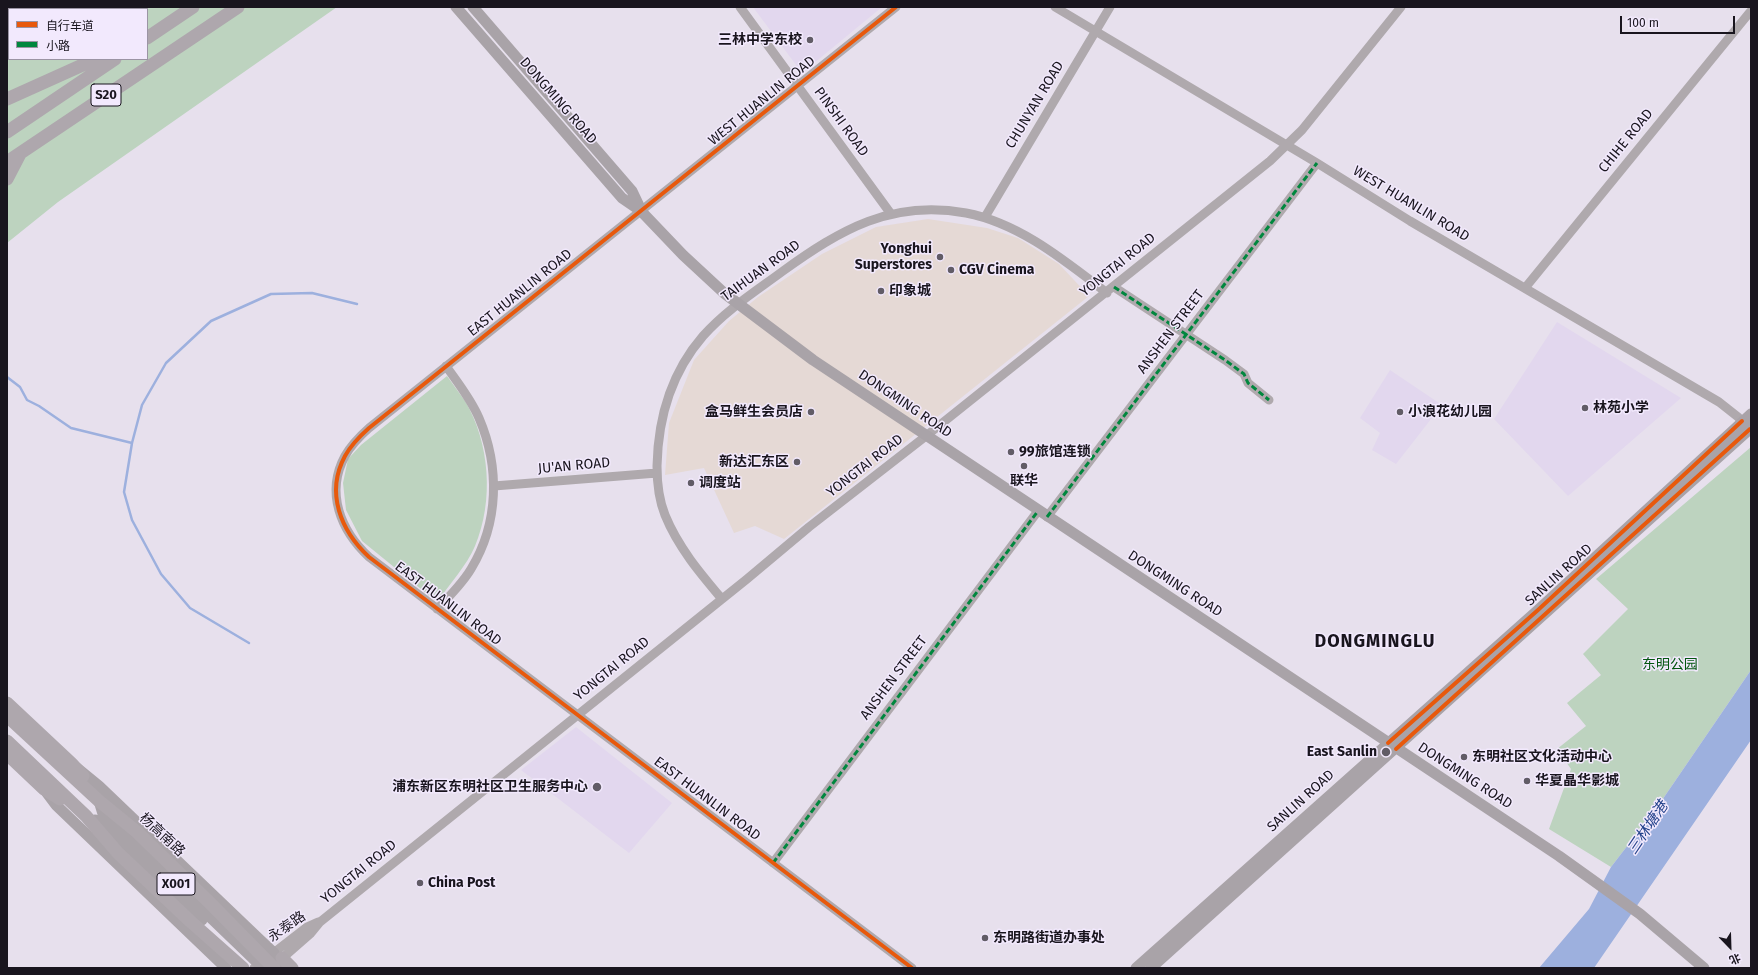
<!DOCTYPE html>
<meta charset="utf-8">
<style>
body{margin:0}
#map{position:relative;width:1758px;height:975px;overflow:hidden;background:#e7e0ed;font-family:"Fira Sans","Noto Sans SC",sans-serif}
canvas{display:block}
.frame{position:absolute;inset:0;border:8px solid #19151e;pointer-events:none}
.legend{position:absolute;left:8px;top:8px;width:140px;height:52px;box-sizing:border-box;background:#f2e9fd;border:1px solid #9b94a4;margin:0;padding:5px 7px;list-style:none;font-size:12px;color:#19151e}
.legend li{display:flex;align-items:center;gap:8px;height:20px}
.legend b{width:20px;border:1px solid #9b94a4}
.north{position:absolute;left:1710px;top:927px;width:40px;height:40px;-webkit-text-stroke:3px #f2e9fd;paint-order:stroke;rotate:157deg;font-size:11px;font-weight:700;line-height:16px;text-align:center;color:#19151e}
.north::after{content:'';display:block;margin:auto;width:14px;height:18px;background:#19151e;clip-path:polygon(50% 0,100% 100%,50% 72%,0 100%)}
.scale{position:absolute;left:1620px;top:16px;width:115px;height:18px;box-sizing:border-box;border:2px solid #19151e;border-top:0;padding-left:5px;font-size:12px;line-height:14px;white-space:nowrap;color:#19151e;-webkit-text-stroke:3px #f2e9fd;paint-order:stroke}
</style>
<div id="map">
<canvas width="1758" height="975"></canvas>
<div class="frame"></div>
<ul class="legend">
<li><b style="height:5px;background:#e8590c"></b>自行车道</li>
<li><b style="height:5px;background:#00873e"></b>小路</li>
</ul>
<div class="north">北</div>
<div class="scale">100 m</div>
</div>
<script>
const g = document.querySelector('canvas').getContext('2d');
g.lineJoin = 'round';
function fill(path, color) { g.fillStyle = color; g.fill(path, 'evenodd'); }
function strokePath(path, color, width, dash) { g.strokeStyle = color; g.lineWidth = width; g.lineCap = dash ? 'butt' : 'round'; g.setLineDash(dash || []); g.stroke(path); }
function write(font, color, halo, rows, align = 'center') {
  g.font = font + ' "Fira Sans","Noto Sans SC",sans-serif'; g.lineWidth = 3; g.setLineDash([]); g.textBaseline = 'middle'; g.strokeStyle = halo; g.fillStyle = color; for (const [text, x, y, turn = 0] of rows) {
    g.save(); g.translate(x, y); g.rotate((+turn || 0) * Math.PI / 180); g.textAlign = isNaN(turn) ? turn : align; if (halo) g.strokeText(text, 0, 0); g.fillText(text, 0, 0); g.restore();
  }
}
fill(new Path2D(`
 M928 219 987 228 1018 238 1059 264 1089 296 784 539 755 526 734 533 704 468 665 475 669 423 694 360 729 321 758 297 822 254 876 227Z`), '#e5d9d5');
fill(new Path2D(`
 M753 7H882L802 73Z
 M1557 322 1681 398 1568 496 1494 419Z
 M1390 370 1442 405 1396 464 1372 450 1380 433 1360 418Z
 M576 727 672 803 629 853 521 770Z`), '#e2d7ee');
fill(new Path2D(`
 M7 7H337L58 202 7 243ZM9 9H147V59H9Z
 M447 376C453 384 459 393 465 401 490 443 494 501 475 546 467 565 449 585 437 602L362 541 346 510 343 483 348 459 361 445Z
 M1751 447V670L1658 806 1611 867 1549 829 1571 769 1557 749 1586 726 1567 703 1601 675 1583 654 1628 609 1596 579Z`), '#bdd3bf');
fill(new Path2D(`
 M1751 670V740L1594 968H1539L1589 909 1611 867 1658 806Z`), '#9db0de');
strokePath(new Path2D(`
 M7 377 20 387 27 400 39 406 71 428 132 443
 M249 643 190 608 161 574 132 520 124 492 132 443 142 405 166 363 211 321 271 294 312 293 357 304`), '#9db0de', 2.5);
strokePath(new Path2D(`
 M740 7 891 214
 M896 7 369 428C360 436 351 445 345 456 325 493 341 531 369 557L912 968
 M1055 7 1317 163 1410 221 1719 402 1738 417 1746 426
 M985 217 1110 7
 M1114 287 1225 360 1244 374 1248 383 1269 400
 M1525 288 1750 12
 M494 486 657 473
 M1047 517 1317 163
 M722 599C700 573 678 547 665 515 659 500 657 482 657 466 658 418 671 373 703 336 726 310 756 291 783 271 840 230 892 199 966 213 1019 223 1064 260 1107 293
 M437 609C449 597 462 584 471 569 499 523 500 467 479 418 471 399 458 383 446 366
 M773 863 1038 511
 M279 961 311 933 320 922 747 579 809 527 926 436 1270 161 1302 130 1401 7
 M254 968 307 927 318 922`), '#afa9ad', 9);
strokePath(new Path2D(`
 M456 7 622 198 641 211 683 255 724 293 813 360 1559 856 1640 914 1704 968
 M473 7 632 191 641 210
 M77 768 99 786 258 938 274 953 276 963 281 968
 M47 793 56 805 226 968
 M99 801 103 814 263 968
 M95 820 202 920
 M1136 968 1538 610 1751 414
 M1151 968 1751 428`), '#a9a3a8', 11);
strokePath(new Path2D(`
 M147 38 193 7
 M7 99 87 63 110 62
 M7 132 115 59
 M7 162 238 7
 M7 179 20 154
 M7 703 71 763 83 776
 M7 716 99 801 137 832 210 903 274 968
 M7 741 86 816 118 853 190 921 243 968
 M7 754 44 789 60 799
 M282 958 292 968`), '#aea7ad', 13);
strokePath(new Path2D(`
 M1114 287 1225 360 1244 374 1248 383 1269 400
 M1047 517 1317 163
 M773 863 1038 511`), '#00873e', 3, [6, 3]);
strokePath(new Path2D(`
 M896 7 369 428C360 436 351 445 345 456 325 493 341 531 369 557L912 968
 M1388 743 1538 610 1742 421
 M1396 749 1750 429`), '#e8590c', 4);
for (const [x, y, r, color] of [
 [810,40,4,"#615c66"],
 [940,257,4,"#615c66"],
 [951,270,4,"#615c66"],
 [881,291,4,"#615c66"],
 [1585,408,4,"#615c66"],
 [811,412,4,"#615c66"],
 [1400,412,4,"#615c66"],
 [1011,452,4,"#615c66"],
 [797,462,4,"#615c66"],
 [1024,466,4,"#615c66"],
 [691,483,4,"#615c66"],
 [1386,752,5,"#615c66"],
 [1464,757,4,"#615c66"],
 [1527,781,4,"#615c66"],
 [597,787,5,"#615c66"],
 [420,883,4,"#615c66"],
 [985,938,4,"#615c66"]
]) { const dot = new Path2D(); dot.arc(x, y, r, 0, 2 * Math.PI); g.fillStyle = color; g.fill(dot); strokePath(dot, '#f2e9fd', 1.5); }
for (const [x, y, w] of [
 [106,95,30],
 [176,884,38]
]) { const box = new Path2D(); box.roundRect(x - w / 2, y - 11, w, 22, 3); g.fillStyle = '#f2e9fd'; g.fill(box); strokePath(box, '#19151e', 1); }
write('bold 13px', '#19151e', null, [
 ["S20",106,95],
 ["X001",176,884]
]);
write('bold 14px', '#19151e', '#f2e9fd', [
 ["三林中学东校",802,40,"right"],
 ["Yonghui",932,249,"right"],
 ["Superstores",932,265,"right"],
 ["CGV Cinema",959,270],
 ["印象城",889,291],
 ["林苑小学",1593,408],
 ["盒马鲜生会员店",803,412,"right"],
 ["小浪花幼儿园",1408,412],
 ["99旅馆连锁",1019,452],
 ["新达汇东区",789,462,"right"],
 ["联华",1024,481,"center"],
 ["调度站",699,483],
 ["East Sanlin",1377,752,"right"],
 ["东明社区文化活动中心",1472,757],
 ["华夏晶华影城",1535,781],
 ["浦东新区东明社区卫生服务中心",588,787,"right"],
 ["China Post",428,883],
 ["东明路街道办事处",993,938]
], 'left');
write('14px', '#19151e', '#f2e9fd', [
 ["DONGMING ROAD",558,101,49],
 ["WEST HUANLIN ROAD",762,101,-39],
 ["CHUNYAN ROAD",1035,105,-59],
 ["PINSHI ROAD",841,122,54],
 ["CHIHE ROAD",1626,141,-51],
 ["WEST HUANLIN ROAD",1411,204,31],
 ["YONGTAI ROAD",1118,265,-39],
 ["TAIHUAN ROAD",761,271,-36],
 ["EAST HUANLIN ROAD",520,293,-39],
 ["ANSHEN STREET",1171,332,-53],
 ["DONGMING ROAD",905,404,34],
 ["JU'AN ROAD",574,466,-5],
 ["YONGTAI ROAD",865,466,-38],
 ["SANLIN ROAD",1559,575,-42],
 ["DONGMING ROAD",1175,584,33],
 ["EAST HUANLIN ROAD",448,604,37],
 ["YONGTAI ROAD",612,669,-39],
 ["ANSHEN STREET",894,678,-53],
 ["DONGMING ROAD",1465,776,33],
 ["EAST HUANLIN ROAD",707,799,37],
 ["SANLIN ROAD",1301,801,-42],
 ["杨高南路",162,835,43],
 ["YONGTAI ROAD",359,872,-39],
 ["永泰路",287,927,-35]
]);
write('14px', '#035710', '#f2e9fd', [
 ["东明公园",1670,665]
]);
write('italic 15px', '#24438b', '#f2e9fd', [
 ["三林塘港",1648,828,-56]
]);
g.letterSpacing = '1px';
write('bold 18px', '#19151e', '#f2e9fd', [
 ["DONGMINGLU",1375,642]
]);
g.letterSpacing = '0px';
</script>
